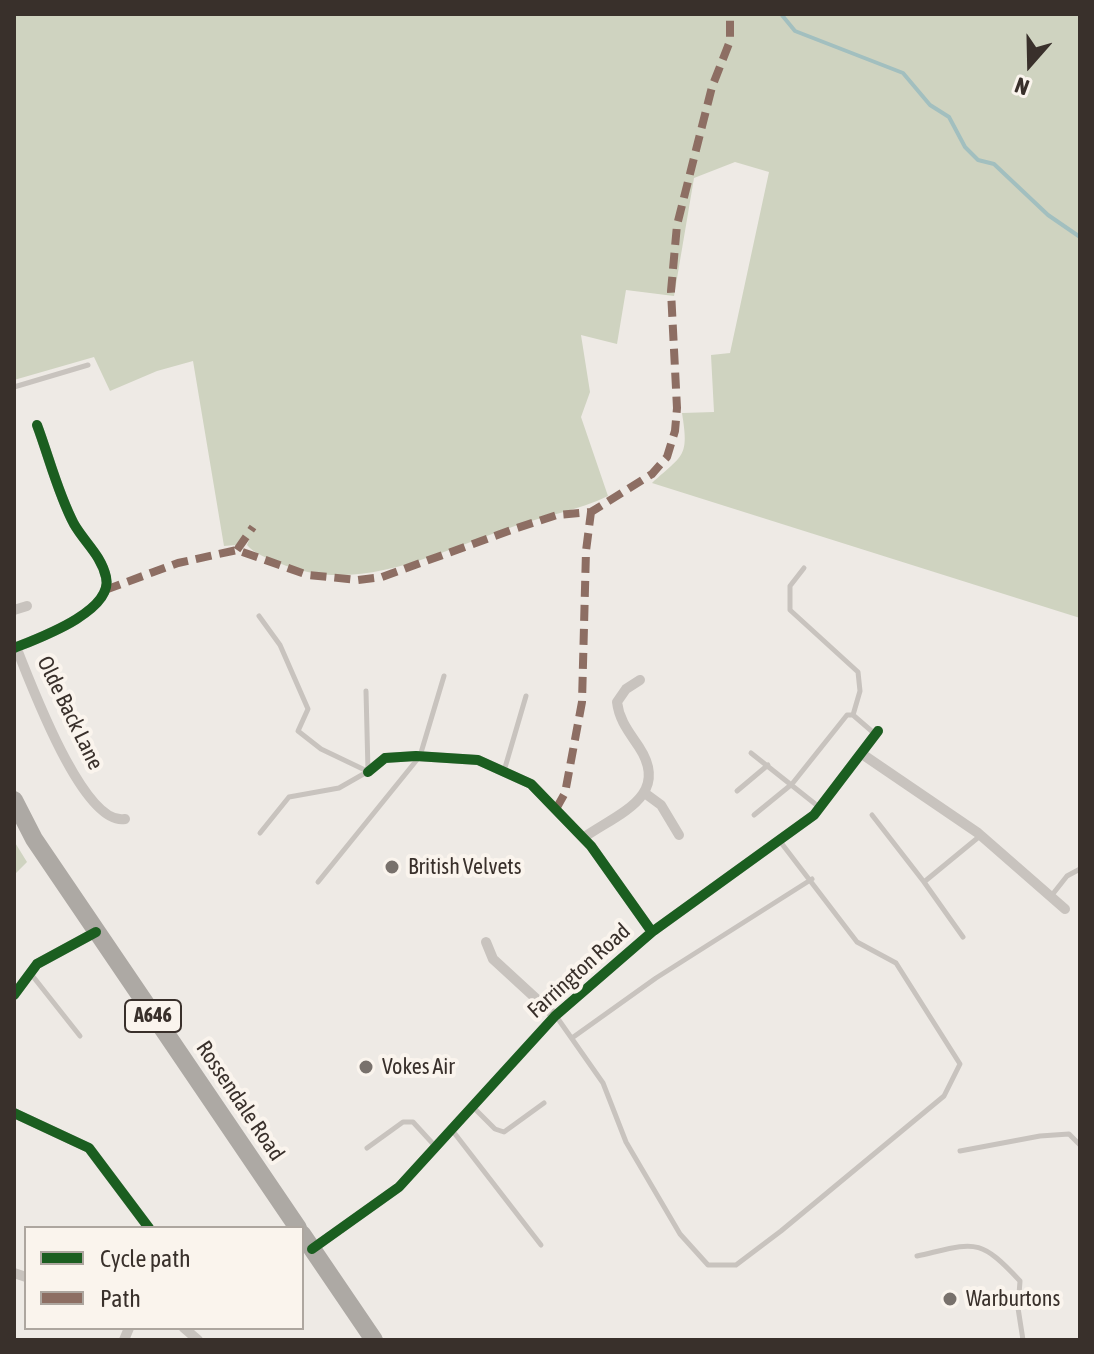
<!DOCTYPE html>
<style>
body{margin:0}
#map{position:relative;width:1094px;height:1354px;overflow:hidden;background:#eeeae5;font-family:"Asap Condensed",sans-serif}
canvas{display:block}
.frame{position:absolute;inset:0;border:16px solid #39302b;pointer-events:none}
.legend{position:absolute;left:24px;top:1226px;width:280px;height:104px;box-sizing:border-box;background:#faf4ed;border:2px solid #ada69f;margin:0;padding:10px 14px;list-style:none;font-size:24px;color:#39302b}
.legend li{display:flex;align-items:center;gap:16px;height:40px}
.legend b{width:40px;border:2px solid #ada69f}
.north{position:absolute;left:990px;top:24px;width:80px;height:80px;-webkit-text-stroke:6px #faf4ed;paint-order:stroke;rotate:200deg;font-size:22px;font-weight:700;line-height:32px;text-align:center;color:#39302b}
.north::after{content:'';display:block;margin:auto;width:28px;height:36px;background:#39302b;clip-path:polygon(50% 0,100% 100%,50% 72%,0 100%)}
</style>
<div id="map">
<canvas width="1094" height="1354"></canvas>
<div class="frame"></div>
<ul class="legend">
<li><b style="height:10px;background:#1b5e20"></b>Cycle path</li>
<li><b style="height:10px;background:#8d6e63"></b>Path</li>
</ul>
<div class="north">N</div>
</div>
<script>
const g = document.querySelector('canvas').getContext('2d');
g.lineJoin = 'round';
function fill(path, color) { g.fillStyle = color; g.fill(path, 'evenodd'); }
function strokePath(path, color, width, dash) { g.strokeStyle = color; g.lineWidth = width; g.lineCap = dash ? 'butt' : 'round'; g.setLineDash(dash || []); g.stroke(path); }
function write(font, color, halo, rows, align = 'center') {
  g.font = font + ' "Asap Condensed",sans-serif'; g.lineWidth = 8; g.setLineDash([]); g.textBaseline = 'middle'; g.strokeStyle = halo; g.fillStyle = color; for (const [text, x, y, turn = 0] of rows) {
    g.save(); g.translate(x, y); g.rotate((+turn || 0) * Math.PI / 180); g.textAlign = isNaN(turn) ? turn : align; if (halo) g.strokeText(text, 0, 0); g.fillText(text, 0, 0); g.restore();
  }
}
fill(new Path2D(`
 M14 14H1080V618L652 483C684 454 689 457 682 413L714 412 711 355 730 353 769 172 735 162 694 178 674 296 626 290 617 344 581 335 590 392 581 417 608 496C579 510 545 516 515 526 439 551 358 597 279 563 267 558 255 554 247 545L249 540 243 537 236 545 224 546 193 361 157 371 110 391 94 357 14 380Z
 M14 841 27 862 14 875Z`), '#cfd3c0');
strokePath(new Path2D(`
 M781 14 795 31 903 73 930 105 949 117 965 147 978 160 994 164 1048 215 1080 237`), '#a2bfbf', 4);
strokePath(new Path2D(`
 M14 387 88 365
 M804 568 790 586V610L858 672 860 691 853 715
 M259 616 280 645 308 709 298 731 321 749 367 771
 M366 691 368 771
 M751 753 819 807
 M504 771 526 696
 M737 791 768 765
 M754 815 792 784 847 715H853L875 734
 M872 815 924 882
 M260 833 289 797 339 788 367 772
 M318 882 420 756 444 676
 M1052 895 1067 876 1080 869
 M963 937 924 882 980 836
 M31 974 80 1036
 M556 1016 603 1083 626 1142 680 1234 708 1265H736L781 1231 944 1096 960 1064 896 963 857 942 779 840
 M572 1038 656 978 812 879
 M473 1107 495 1129 504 1132 544 1103
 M452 1130 541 1245
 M367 1148 403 1122H413L435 1146
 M960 1151 1040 1136 1069 1134 1080 1145
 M917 1256C975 1243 978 1236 1020 1281L1018 1308 1023 1340`), '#c8c3be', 5);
strokePath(new Path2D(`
 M14 610 27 606
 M16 647C30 681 83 827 125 819
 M14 648C39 638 114 611 106 577 101 555 85 543 74 524 58 494 49 457 37 425
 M862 754 978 833 1065 909
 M368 772 385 758 416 756 478 760 531 784 591 846 652 932
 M646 794 661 805 679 835
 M583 838C619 813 671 796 639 747 629 732 619 720 617 702L626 689 640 680
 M486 942 493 959 555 1016
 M14 995 37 964 96 932
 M14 1113 89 1148 149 1228
 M312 1249 399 1187 555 1016 652 932 814 815 878 731
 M14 1273 26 1277
 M184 1328 198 1340
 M124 1340 129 1328`), '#c8c3be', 10);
strokePath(new Path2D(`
 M14 800 34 839 298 1228
 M302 1234 374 1340`), '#ada9a4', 18);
strokePath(new Path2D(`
 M237 550 253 527
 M105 590 178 563 237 550 308 575 358 580 382 577 517 528 557 515 591 512 652 474 667 457 675 431 677 408 671 291 677 225 712 87 730 41V14
 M556 809 565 793 582 702 586 551 591 512`), '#8d6e63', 8, [16, 8]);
strokePath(new Path2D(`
 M14 648C39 638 114 611 106 577 101 555 85 543 74 524 58 494 49 457 37 425
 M368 772 385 758 416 756 478 760 531 784 591 846 652 932
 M14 995 37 964 96 932
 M14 1113 89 1148 149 1228
 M312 1249 399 1187 555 1016 652 932 814 815 878 731`), '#1b5e20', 10);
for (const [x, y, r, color] of [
 [392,867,8,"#78716c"],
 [366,1067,8,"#78716c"],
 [950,1299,8,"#78716c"]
]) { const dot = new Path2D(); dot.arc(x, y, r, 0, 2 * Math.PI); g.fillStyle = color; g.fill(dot); strokePath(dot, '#faf4ed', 3); }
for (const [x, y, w] of [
 [153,1016,56]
]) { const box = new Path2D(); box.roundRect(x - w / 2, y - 16, w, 32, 6); g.fillStyle = '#faf4ed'; g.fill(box); strokePath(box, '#39302b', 2); }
write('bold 20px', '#39302b', null, [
 ["A646",153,1016]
]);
write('22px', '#39302b', '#faf4ed', [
 ["Olde Back Lane",70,713,64],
 ["Farrington Road",579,971,-42],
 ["Rossendale Road",240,1101,56]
]);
write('22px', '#39302b', '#faf4ed', [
 ["British Velvets",408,867],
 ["Vokes Air",382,1067],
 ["Warburtons",966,1299]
], 'left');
</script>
